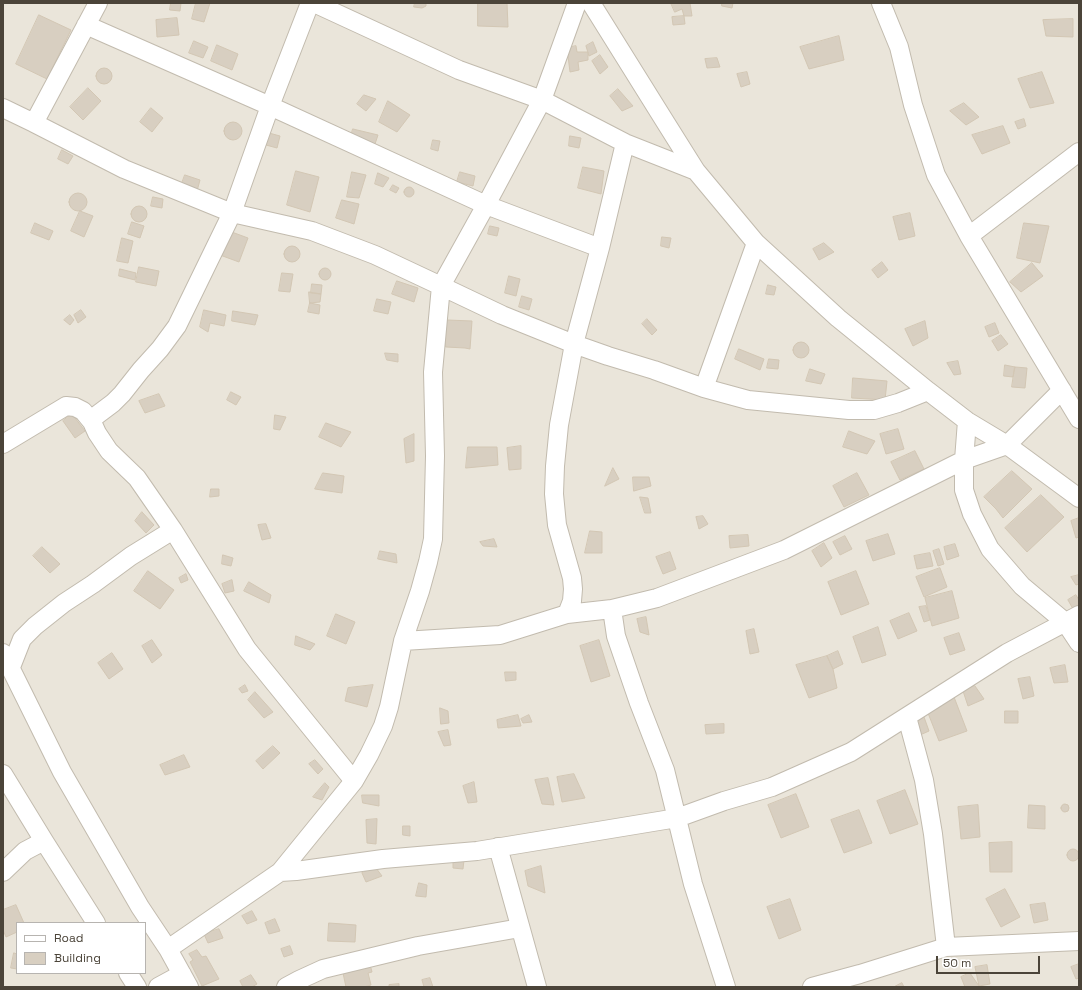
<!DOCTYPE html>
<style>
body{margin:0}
#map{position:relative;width:1082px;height:990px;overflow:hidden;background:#f6f3ec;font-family:"Space Grotesk",sans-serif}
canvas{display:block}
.frame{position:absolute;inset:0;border:4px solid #4b4439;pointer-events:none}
.legend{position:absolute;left:16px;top:922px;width:130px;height:52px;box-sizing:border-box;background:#fff;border:1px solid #b7b4b0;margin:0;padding:5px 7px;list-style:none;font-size:12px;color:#4b4439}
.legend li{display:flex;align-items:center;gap:8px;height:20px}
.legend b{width:20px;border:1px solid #b7b4b0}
.scale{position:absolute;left:936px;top:956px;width:104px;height:18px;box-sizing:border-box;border:2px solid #4b4439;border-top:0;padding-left:5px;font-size:12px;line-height:14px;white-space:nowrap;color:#4b4439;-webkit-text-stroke:3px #fff;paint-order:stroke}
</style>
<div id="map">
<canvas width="1082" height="990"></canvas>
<div class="frame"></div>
<ul class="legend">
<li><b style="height:5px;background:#fff"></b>Road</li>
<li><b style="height:11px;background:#d8cfc1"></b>Building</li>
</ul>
<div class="scale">50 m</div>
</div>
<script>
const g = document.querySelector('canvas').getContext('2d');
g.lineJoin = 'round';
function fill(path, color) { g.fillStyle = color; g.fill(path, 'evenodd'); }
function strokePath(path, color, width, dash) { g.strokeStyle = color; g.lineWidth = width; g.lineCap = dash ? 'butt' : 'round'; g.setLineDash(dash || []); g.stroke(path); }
fill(new Path2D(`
 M3 3H1079V987H3ZM17 923H145V973H17Z`), '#eae5da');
const building = new Path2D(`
 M171 3H181L180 11 170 10Z
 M196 3H210L204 22 192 19Z
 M415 3H426V6L422 8 414 7Z
 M478 3H507L508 27 478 26Z
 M671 3H690L692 16H684L682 9 675 12Z
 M722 3H733L732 8 722 6Z
 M39 15 71 30 47 79 16 64Z
 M684 16 685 24 673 25 672 17Z
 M177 18 179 35 157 37 156 20Z
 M1073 19V37L1046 36 1043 20Z
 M839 36 844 60 809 69 800 47Z
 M194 41 208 47 203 58 189 53Z
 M593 42 597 52 589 56 586 46Z
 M217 45 238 54 232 70 211 61Z
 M576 46 577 52H588V60L578 62 579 70 570 72 567 48Z
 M600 55 608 67 600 74 592 61Z
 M717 58 720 67 707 68 705 59Z
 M96 76a8 8 0 1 1 16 0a8 8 0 1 1-16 0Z
 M747 72 750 84 741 87 737 74Z
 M1042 72 1054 103 1030 108 1018 79Z
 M88 88 101 101 83 120 70 107Z
 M618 89 633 106 622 111 610 96Z
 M364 95 376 99 366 111 357 104Z
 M388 101 410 115 397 132 379 122Z
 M964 103 979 117 966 125 950 111Z
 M151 108 163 118 152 132 140 122Z
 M1024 119 1026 126 1018 129 1015 122Z
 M224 131a9 9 0 1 1 18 0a9 9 0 1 1-18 0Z
 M1003 126 1010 143 982 154 972 135Z
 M353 129 378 135 374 147 351 136Z
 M269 133 280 136 277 148 266 145Z
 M570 136 581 138 579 148 569 146Z
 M433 140 440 141 438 151 431 149Z
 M62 150 73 156 68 164 58 159Z
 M583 167 604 171 601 194 578 188Z
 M296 171 319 177 310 212 287 205Z
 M352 172 366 175 359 198 347 197Z
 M460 172 475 176 473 186 457 182Z
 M378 173 389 178 383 187 375 184Z
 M185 175 200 180 197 191 181 186Z
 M393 185 399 188 396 193 390 190Z
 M404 192a5 5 0 1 1 10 0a5 5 0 1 1-10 0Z
 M69 202a9 9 0 1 1 18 0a9 9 0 1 1-18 0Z
 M153 197 163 199 162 208 151 206Z
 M342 200 359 204 354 224 336 218Z
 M131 214a8 8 0 1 1 16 0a8 8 0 1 1-16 0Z
 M80 211 93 216 84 237 71 231Z
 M910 213 915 236 899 240 893 217Z
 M132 222 144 226 140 238 128 234Z
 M35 223 53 231 49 240 31 233Z
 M1024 223 1049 226 1040 263 1017 258Z
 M490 226 499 228 497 236 488 234Z
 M229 231 248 238 239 262 220 255Z
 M662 237 671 238 669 248 661 246Z
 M122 238 133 241 128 263 117 261Z
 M824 243 834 252 819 260 813 249Z
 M284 254a8 8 0 1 1 16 0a8 8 0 1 1-16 0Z
 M882 262 888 270 878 278 872 270Z
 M1032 263 1043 276 1021 292 1010 282Z
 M139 267 159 271 156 286 136 282Z
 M319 274a6 6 0 1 1 12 0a6 6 0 1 1-12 0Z
 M120 269 136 273 135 280 119 276Z
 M282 273 293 274 290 292 279 291Z
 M509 276 520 279 516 296 505 293Z
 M397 281 418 288 414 302 392 294Z
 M312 284 322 285 321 294 311 293Z
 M768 285 776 287 774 295 766 294Z
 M309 292 321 294 320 302 310 303Z
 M522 296 532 299 529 310 519 307Z
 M377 299 391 302 388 314 374 311Z
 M310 303 320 305 319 314 308 312Z
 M81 310 86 317 78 323 74 315Z
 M204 310 226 315 224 326 210 323 208 332 200 327Z
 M233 311 258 315 255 325 232 321Z
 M70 315 74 320 70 325 64 320Z
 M647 319 657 330 652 335 642 324Z
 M447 320 472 321 470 349 465 348 446 347Z
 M925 321 928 338 913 346 905 329Z
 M995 323 999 333 989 337 985 327Z
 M1001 335 1008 344 998 351 992 341Z
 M793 350a8 8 0 1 1 16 0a8 8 0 1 1-16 0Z
 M739 349 764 359 760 370 735 359Z
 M385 353 398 354V362L387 360Z
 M769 359 779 360 778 369 767 368Z
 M958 361 961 374 954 375 947 363Z
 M1005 365 1015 367 1013 377 1004 376Z
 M1015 367 1027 368 1025 388 1012 387Z
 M810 369 825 374 821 384 806 381Z
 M853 378 887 381 885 400 852 398Z
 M231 392 241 397 236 405 227 400Z
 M159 394 165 406 145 413 139 401Z
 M72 414 85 431 75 438 63 421Z
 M275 415 286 417 280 430 274 429Z
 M326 423 351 432 341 447 319 437Z
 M898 429 904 449 886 454 880 434Z
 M849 431 875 441 867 454 843 447Z
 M414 434V461L406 463 404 439Z
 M521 446V469L509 470 507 448Z
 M468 447H497L498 465 466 468Z
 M915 451 924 469 900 480 891 462Z
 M613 468 619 479 605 486Z
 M1012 471 1032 489 1003 518 996 509 984 497Z
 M323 473 344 476 342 493 315 489Z
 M857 473 869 495 844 507 833 486Z
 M633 477H649L651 486 634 491Z
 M211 489H219V496L210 497Z
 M1041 495 1064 517 1027 552 1005 528Z
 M640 497 648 498 651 513H645Z
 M142 512 154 525 146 533 135 521Z
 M703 516 708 524 699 529 696 517Z
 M1079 518V537L1076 538 1071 521Z
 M266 524 271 538 262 540 258 525Z
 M590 531 602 532V553H585Z
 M888 534 895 554 873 561 866 541Z
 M748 535 749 546 730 548 729 536Z
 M845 536 852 549 840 555 833 542Z
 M494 539 497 547 483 546 480 542Z
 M824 543 832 558 821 567 812 551Z
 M955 544 959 556 947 560 944 547Z
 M42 547 60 564 50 573 33 556Z
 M939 549 944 564 938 566 933 551Z
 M380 551 396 554 397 563 378 559Z
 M670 552 676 569 663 574 656 557Z
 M930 553 933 566 917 569 914 556Z
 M223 555 233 558 231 566 222 564Z
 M940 568 947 587 924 597 916 577Z
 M148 571 174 590 160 609 134 591Z
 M856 571 869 604 841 615 828 582Z
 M186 574 188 580 181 583 179 578Z
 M1079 575V584L1076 585 1071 577Z
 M232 580 234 591 225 593 222 584Z
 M249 582 271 595 269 603 244 591Z
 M952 591 959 618 932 626 925 598Z
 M1076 595 1079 600V605L1073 609 1068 600Z
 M926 606 930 620 924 622 919 607Z
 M909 613 917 631 898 639 890 621Z
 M336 614 355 622 346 644 327 636Z
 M646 617 649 635 640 632 637 619Z
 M878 627 886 655 862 663 853 637Z
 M754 629 759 652 750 654 746 631Z
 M959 633 965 650 950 655 944 638Z
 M296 636 315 644 310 650 295 645Z
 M152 640 162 655 152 663 142 646Z
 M599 640 610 676 591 682 580 646Z
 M838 651 843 664 833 669 827 656Z
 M112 653 123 669 109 679 98 663Z
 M827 656 833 669 837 688 809 698 796 665Z
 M1065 665 1068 682 1054 683 1050 668Z
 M505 672H516V680L506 681Z
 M1030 677 1034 696 1023 699 1018 679Z
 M245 685 248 691 242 693 239 689Z
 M373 685 367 707 345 701 348 688Z
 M975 686 984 699 968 706 963 691Z
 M255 692 273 712 264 718 248 700Z
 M954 697 967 731 939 741 926 708Z
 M440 708 448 711 449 723 441 724Z
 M1005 711H1018V723H1005Z
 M518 715 521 726 498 728 497 720Z
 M529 715 532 722 523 723 521 719Z
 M924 717 929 731 920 735 914 720Z
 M724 724V733L706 734 705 725Z
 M448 730 451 745 444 746 438 732Z
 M273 746 280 753 263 769 256 761Z
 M184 755 190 767 165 775 160 765Z
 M315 760 323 769 318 774 309 764Z
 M574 774 585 798 562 802 557 777Z
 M548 778 554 805 542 804 535 780Z
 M474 782 477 802 468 803 463 786Z
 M325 783 329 787 322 800 313 797Z
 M905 790 918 824 890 834 877 801Z
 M796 794 809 827 781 838 768 805Z
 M362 795H379V806L363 803Z
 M1061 808a4 4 0 1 1 8 0a4 4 0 1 1-8 0Z
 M978 805 980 837 961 839 958 807Z
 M1029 805 1045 806V829L1028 828Z
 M859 810 872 843 844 853 831 820Z
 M377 819 376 844 367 843 366 820Z
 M403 826H410V836L403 835Z
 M1012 842V872H990L989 843Z
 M1067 855a6 6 0 1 1 12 0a6 6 0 1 1-12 0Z
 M464 860 463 869 453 868V861Z
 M541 866 545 893 528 886 525 871Z
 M376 868 382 876 366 882 362 873Z
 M419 883 427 885 426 897 416 896Z
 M1005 889 1020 917 1001 927 986 899Z
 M790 899 801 930 779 939 767 907Z
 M1045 903 1048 920 1034 923 1030 905Z
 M16 905 24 923H17V932L6 937 3 930V910Z
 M252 911 257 920 247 924 242 916Z
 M275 919 280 931 269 934 265 923Z
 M329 923 356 925 355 942 328 941Z
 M219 929 223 938 208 943 204 934Z
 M290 946 293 954 284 957 281 949Z
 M197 950 202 957 206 956 219 979 202 986 190 962 193 960 189 954Z
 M14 953 17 954V969L11 968Z
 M1079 964V978L1076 979 1071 967Z
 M987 965 990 984 979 986 975 967Z
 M371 968 372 972 368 973 371 985 364 987H346L343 973Z
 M970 973 979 986 978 987H965L961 977Z
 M251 975 257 984 252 987H243L240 981Z
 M430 978 433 987H424L422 980Z
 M902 983 904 987H894Z
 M399 984V987H389V985Z`);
fill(building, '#d8cfc1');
strokePath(building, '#d3c7b4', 1);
const minor = new Path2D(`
 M98 3 34 123 124 169 232 213 312 231 375 255 441 286 502 315 574 344 608 356 654 370 704 388 748 400 849 410H874L898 403 928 391
 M314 3 459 70 542 100 625 143 696 171
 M591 3 664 120 696 171 756 243 838 318 928 391 967 421 1007 445 1079 498
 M881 3 899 47 913 105 936 175 969 236 1079 419
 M86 25 270 106 486 205 600 248
 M3 108 34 123
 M969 236 1079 152
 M704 388 756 243
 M967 421 964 460V490L972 514 990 549 1022 586 1065 622 1079 643
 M92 422 93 418 113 403 122 394 141 370 160 349 177 326 232 213 270 106 310 3
 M3 444 66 406 75 407 83 411 92 422 97 433 109 451 137 478 173 530 247 649 354 781
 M612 609 616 636 639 703 665 770 693 884 726 987
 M567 614 572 601 573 589 572 578 557 525 554 494 555 466 559 425 574 344 600 248 625 143
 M403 641 500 635 567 614 612 609 657 598 784 550 964 460 1007 445 1062 390
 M3 653 62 772 140 907 168 949 189 987
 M11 667 22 639 35 626 64 603 93 584 131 556 173 530
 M907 717 924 780 933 834 946 947
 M3 774 44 841 96 923
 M498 847 537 987
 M3 872 25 851 44 841
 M280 872 296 871 383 859 477 851 677 818 724 801 772 787 851 752 1007 653 1079 615
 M168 949 280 872 354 781 369 755 383 726 389 707 403 641 420 591 428 562 433 539 435 456 433 372 441 286 486 205 542 100 577 3
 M128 973 137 987
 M158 987 182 974
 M286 987 299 980 323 969 418 946 520 928
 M812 987 860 974 946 947 1079 941`);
strokePath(minor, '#c2bbae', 20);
strokePath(minor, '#fff', 18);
</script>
